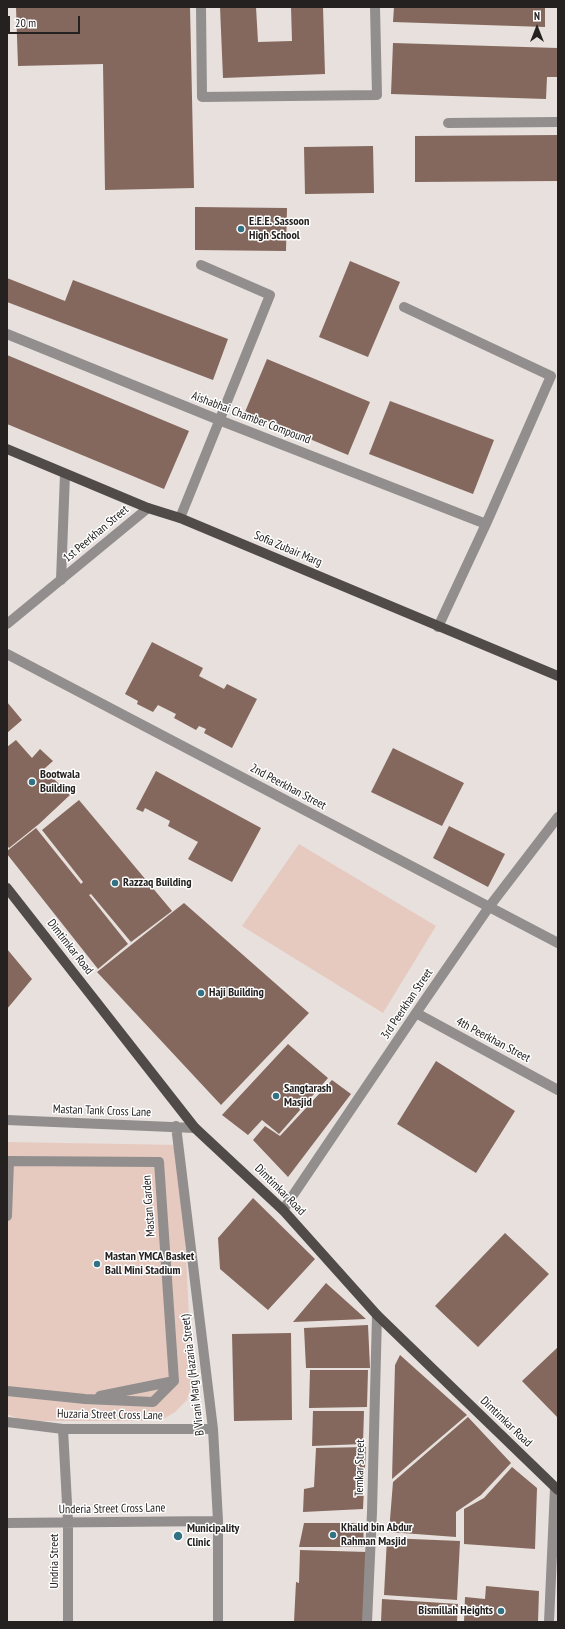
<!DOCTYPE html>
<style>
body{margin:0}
#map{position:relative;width:565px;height:1629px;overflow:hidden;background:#e7e0dd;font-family:"PT Sans Narrow",sans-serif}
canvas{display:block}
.frame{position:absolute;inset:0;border:8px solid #242120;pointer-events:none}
.north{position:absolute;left:517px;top:8px;width:40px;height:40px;-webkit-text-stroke:3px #fff;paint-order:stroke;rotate:0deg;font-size:11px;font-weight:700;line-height:16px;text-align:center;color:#242120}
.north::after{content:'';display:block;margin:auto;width:14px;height:18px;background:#242120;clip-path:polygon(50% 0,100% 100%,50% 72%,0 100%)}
.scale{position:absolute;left:8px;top:16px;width:72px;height:18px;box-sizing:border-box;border:2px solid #242120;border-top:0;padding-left:5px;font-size:12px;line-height:14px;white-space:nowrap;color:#242120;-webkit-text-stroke:3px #fff;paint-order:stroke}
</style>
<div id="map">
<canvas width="565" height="1629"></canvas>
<div class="frame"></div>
<div class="north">N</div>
<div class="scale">20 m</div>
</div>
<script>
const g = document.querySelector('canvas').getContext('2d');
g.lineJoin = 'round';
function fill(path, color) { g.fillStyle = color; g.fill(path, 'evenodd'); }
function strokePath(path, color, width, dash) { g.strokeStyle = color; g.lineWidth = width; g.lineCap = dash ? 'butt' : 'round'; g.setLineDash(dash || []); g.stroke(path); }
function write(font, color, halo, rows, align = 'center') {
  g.font = font + ' "PT Sans Narrow",sans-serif'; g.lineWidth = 3; g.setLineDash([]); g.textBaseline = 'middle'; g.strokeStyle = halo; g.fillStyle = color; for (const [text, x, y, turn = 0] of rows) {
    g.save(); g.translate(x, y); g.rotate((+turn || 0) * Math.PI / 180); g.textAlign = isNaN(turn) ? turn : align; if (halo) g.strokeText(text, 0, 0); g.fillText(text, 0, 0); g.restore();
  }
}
fill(new Path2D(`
 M299 844 436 926 383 1013 242 926Z
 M7 1142 181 1145 192 1384 187 1400 175 1412 160 1421H23L7 1414Z`), '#e6cac0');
fill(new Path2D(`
 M16 7H190L194 188 105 190 103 64 18 66Z
 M220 7H256L258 42 292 41 291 7H323L325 74 223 78Z
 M394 7H545V27L393 22Z
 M393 43 558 48V77H547L546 99 391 94Z
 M558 135V181L415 182V136Z
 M373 146 374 193 305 194 304 147Z
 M195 207 287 208 286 251 195 250Z
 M350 261 400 282 368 357 319 337Z
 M7 278 65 301 73 280 228 339 213 380 7 302Z
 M7 355 189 431 164 489 7 424Z
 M267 359 370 402 348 455 245 412Z
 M390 401 494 440 473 494 369 454Z
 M152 642 203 668 199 676 224 689 227 684 257 699 232 748 204 733 206 729 199 726 196 730 174 718 176 714 158 705 153 712 137 704 138 701 125 694Z
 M7 702 22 720 7 733Z
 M16 740 32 758 40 749 53 761 44 769 70 795 39 824 9 848 7 845V747Z
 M393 748 464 783 442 826 371 792Z
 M156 771 261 828 232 882 188 859 198 842 168 826 170 821 145 808 143 812 136 809Z
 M79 800 172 911 131 942 91 894 89 895 128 944 98 969 7 854V851L36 828 81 884 83 882 42 830Z
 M449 826 505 854 488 887 433 858Z
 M184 903 309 1013 221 1105 97 972Z
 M7 949 32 979 7 1009Z
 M288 1044 328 1078 279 1134 262 1120 248 1135 222 1115Z
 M436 1061 515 1111 476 1173 397 1124Z
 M332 1080 351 1094 288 1177 253 1140 265 1126 280 1136Z
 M253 1198 315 1259 268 1310 220 1269 218 1238Z
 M505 1233 549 1274 478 1347 435 1306Z
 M326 1283 366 1319 293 1322Z
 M368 1325 370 1368H306L304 1328Z
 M291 1333 292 1420 234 1421 232 1334Z
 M558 1347V1418L522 1381Z
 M400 1355 467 1415 392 1479 395 1365Z
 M310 1370H368L367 1407 309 1408Z
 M313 1411H364L363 1444 312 1446Z
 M468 1417 511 1463 481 1495 456 1512V1537L389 1532 393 1482Z
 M366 1447 363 1509 303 1512 304 1489 314 1487 316 1448Z
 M512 1467 537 1488 535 1549 464 1544V1509L484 1498Z
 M304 1523H363L364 1547H299Z
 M387 1538 460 1541 457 1600 384 1595Z
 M300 1550 367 1552 366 1622H294L296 1582 299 1583Z
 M486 1586 539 1591 538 1622H464L465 1597 485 1599Z
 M382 1599 458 1604 457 1622H381Z`), '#84685d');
strokePath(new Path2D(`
 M201 7 202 97 377 95 375 7
 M448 123 558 122`), '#918e8d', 10);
strokePath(new Path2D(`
 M7 1216 9 1161 159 1162 174 1381 153 1402 85 1399 7 1391
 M100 1396 174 1381`), '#918e8d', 10);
strokePath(new Path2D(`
 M404 307 551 376 486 524 438 627
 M7 334 219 420 486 524
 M180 518 270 295 201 265
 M61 580 65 474
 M7 624 148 508
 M7 654 558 943
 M416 1013 558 1090
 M7 1120 195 1128
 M176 1126 213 1429 218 1521V1622
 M283 1210 416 1013 489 907 558 817
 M7 1422 63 1429H213
 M63 1429 68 1522V1622
 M7 1523 218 1521
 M367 1622 372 1512 377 1315
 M549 1622 555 1488`), '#918e8d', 10);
strokePath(new Path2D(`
 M7 449 148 508 180 518 558 676
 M7 888 195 1128 283 1210 377 1315 558 1490`), '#504b49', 10);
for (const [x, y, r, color] of [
 [241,229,4,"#317285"],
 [32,782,4,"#317285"],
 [115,883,4,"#317285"],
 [201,993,4,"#317285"],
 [276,1096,4,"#317285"],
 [97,1264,4,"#317285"],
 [333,1535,4,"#317285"],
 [178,1536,5,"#317285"],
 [501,1611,4,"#317285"]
]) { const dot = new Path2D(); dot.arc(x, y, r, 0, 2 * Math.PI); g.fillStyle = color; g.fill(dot); strokePath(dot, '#fff', 1.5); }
write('bold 12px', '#242120', '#fff', [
 ["E.E.E. Sassoon",249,222],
 ["High School",249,236],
 ["Bootwala",40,775],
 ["Building",40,789],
 ["Razzaq Building",123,883],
 ["Haji Building",209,993],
 ["Sangtarash",284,1089],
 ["Masjid",284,1103],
 ["Mastan YMCA Basket",105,1257],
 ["Ball Mini Stadium",105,1271],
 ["Khalid bin Abdur",341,1528],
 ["Rahman Masjid",341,1542],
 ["Municipality",187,1529],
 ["Clinic",187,1543],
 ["Bismillah Heights",493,1611,"right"]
], 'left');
write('12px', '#242120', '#fff', [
 ["Aishabhai Chamber Compound",251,418,21],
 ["1st Peerkhan Street",96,534,-40],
 ["Sofia Zubair Marg",288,549,23],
 ["2nd Peerkhan Street",288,787,28],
 ["Dimtimkar Road",70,947,52],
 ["3rd Peerkhan Street",407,1004,-56],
 ["4th Peerkhan Street",493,1040,28],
 ["Mastan Tank Cross Lane",102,1111,2],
 ["Dimtimkar Road",280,1190,45],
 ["Mastan Garden",149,1206,-94],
 ["B Virani Marg (Hazaria Street)",193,1375,-97],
 ["Huzaria Street Cross Lane",110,1415,1],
 ["Dimtimkar Road",506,1422,44],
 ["Temkar Street",360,1468,-89],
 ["Underia Street Cross Lane",112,1509,-1],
 ["Undria Street",55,1561,-90]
]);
</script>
